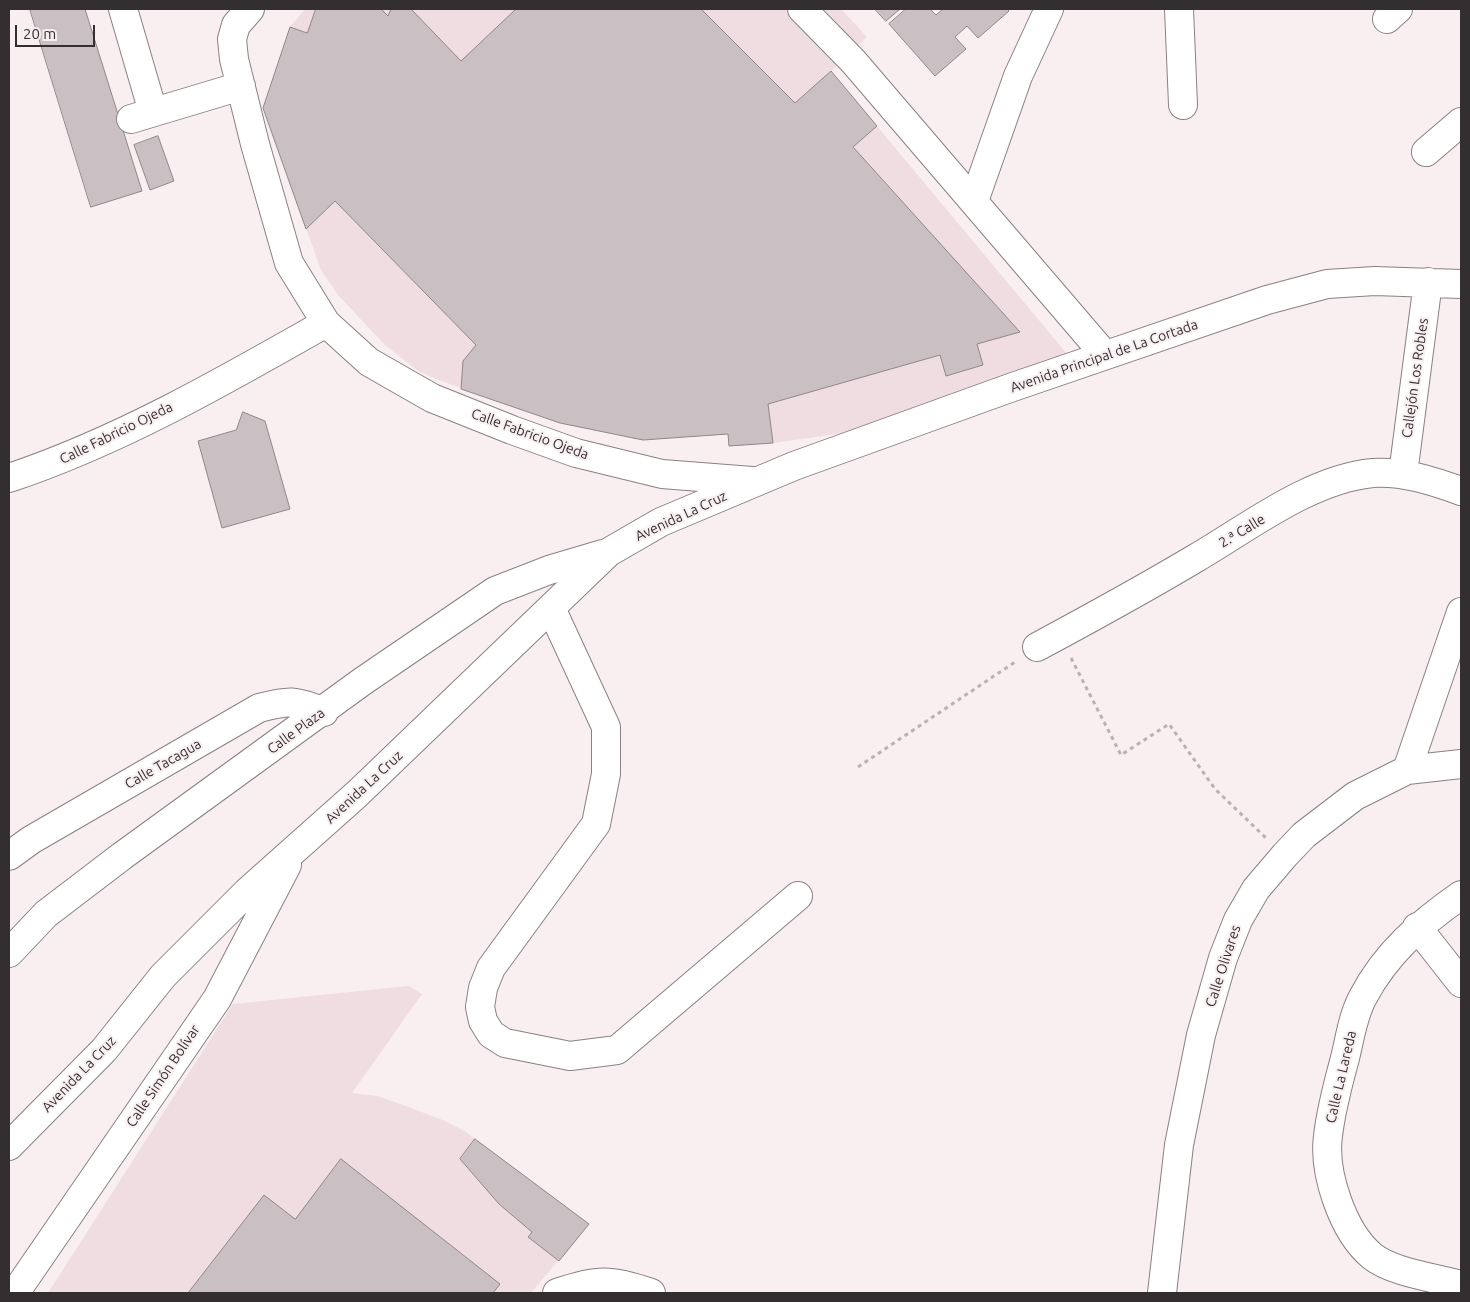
<!DOCTYPE html>
<meta charset="utf-8">
<style>
body{margin:0}
#map{position:relative;width:1470px;height:1302px;overflow:hidden;background:#f9eef0;font-family:Ubuntu,sans-serif}
canvas{display:block}
.frame{position:absolute;inset:0;border:10px solid #332f30;pointer-events:none}
.scale{position:absolute;left:15px;top:25px;width:80px;height:22px;box-sizing:border-box;border:2px solid #332f30;border-top:0;padding-left:6px;font-size:15px;line-height:18px;white-space:nowrap;color:#332f30;-webkit-text-stroke:4px #f9eef0;paint-order:stroke}
</style>
<div id="map">
<canvas width="1470" height="1302"></canvas>
<div class="frame"></div>
<div class="scale">20 m</div>
</div>
<script>
const g = document.querySelector('canvas').getContext('2d');
g.lineJoin = 'round';
function fill(path, color) { g.fillStyle = color; g.fill(path, 'evenodd'); }
function strokePath(path, color, width, dash) { g.strokeStyle = color; g.lineWidth = width; g.lineCap = dash ? 'butt' : 'round'; g.setLineDash(dash || []); g.stroke(path); }
function write(font, color, halo, rows, align = 'center') {
  g.font = font + ' Ubuntu,sans-serif'; g.lineWidth = 4; g.setLineDash([]); g.textBaseline = 'middle'; g.strokeStyle = halo; g.fillStyle = color; for (const [text, x, y, turn = 0] of rows) {
    g.save(); g.translate(x, y); g.rotate((+turn || 0) * Math.PI / 180); g.textAlign = isNaN(turn) ? turn : align; if (halo) g.strokeText(text, 0, 0); g.fillText(text, 0, 0); g.restore();
  }
}
fill(new Path2D(`
 M305 9H841L867 37 831 71 1068 355 851 432 773 443 729 446 728 434 643 440 560 423 436 379 418 371 385 345 338 295 321 270 263 108 290 27Z
 M409 986 422 994 352 1093 377 1096 406 1106 445 1121 466 1132 589 1224 531 1293H48L233 1004Z`), '#f0dde1');
const building = new Path2D(`
 M30 9H85L142 191 91 207Z
 M316 9H381L388 16 391 9H411L461 61 516 9H701L795 103 831 71 877 126 853 147 1020 332 977 344 983 365 946 376 940 355 768 404 773 443 729 446 728 434 643 440 560 423 461 389 463 361 476 345 335 201 306 229 263 108 290 27 307 33Z
 M875 9H900L886 21Z
 M906 9H930L936 15 943 9H1007L1009 11 978 38 967 26 955 37 966 49 935 76 889 24Z
 M158 136 174 181 150 190 134 145Z
 M243 412 265 421 290 509 222 528 198 441 236 430Z
 M475 1139 589 1224 559 1261 528 1237 532 1232 499 1204 460 1159Z
 M341 1159 500 1284 493 1293H188L264 1195 295 1219Z`);
fill(building, '#cac0c3');
strokePath(building, '#918789', 1);
const minor = new Path2D(`
 M123 9 153 112
 M250 9 236 25 232 39 234 59 255 144 289 263 326 323 369 362 432 398 512 430 576 453 662 474 752 481
 M802 9 853 61 1105 355
 M1179 9 1183 105
 M1387 19 1398 9
 M131 119 241 86
 M1426 152 1461 122
 M974 201 1018 76 1049 9
 M1403 474 1428 282
 M9 478C118 442 226 380 326 323
 M551 608 606 727V774L596 824 491 968 483 988 480 1007 483 1021 491 1034 505 1043 570 1056 617 1050 798 896
 M1037 647C1091 618 1144 589 1196 558 1249 527 1310 479 1373 473 1403 471 1433 481 1461 491
 M1407 770 1461 612
 M9 856 31 840 259 708C289 700 295 700 324 712
 M1461 895C1421 923 1386 953 1363 997 1353 1015 1350 1038 1345 1058 1338 1084 1331 1109 1328 1136 1323 1173 1343 1232 1372 1256 1391 1272 1436 1278 1461 1285
 M1417 927 1461 983
 M9 953 46 914 122 856 363 681 495 591 549 570 603 554
 M9 1146 104 1050 163 976 247 892 357 794 609 552 661 522 794 466 1010 388 1267 300 1327 284 1375 281 1461 284
 M15 1293 217 999 287 865
 M557 1293C597 1279 611 1279 651 1293
 M1162 1293 1179 1145 1201 1035 1223 958 1238 920 1256 889 1285 855 1304 835 1355 796 1407 770 1461 764`);
strokePath(minor, '#8a8183', 30);
strokePath(new Path2D(`
 M1071 658 1121 755 1169 724 1215 789 1266 838
 M858 767 1015 662`), '#b9b1b2', 3, [4, 4]);
strokePath(minor, '#fff', 28);
write('14px', '#332f30', '#f9eef0', [
 ["Avenida Principal de La Cortada",1104,356,-19],
 ["Callejón Los Robles",1415,378,-82],
 ["Calle Fabricio Ojeda",116,433,-26],
 ["Calle Fabricio Ojeda",530,434,20],
 ["Avenida La Cruz",681,516,-25],
 ["2.ª Calle",1242,531,-31],
 ["Calle Plaza",296,731,-36],
 ["Calle Tacagua",163,764,-30],
 ["Avenida La Cruz",364,787,-43],
 ["Calle Olivares",1223,966,-72],
 ["Avenida La Cruz",79,1074,-46],
 ["Calle Simón Bolívar",163,1076,-56],
 ["Calle La Lareda",1341,1077,-77]
]);
</script>
